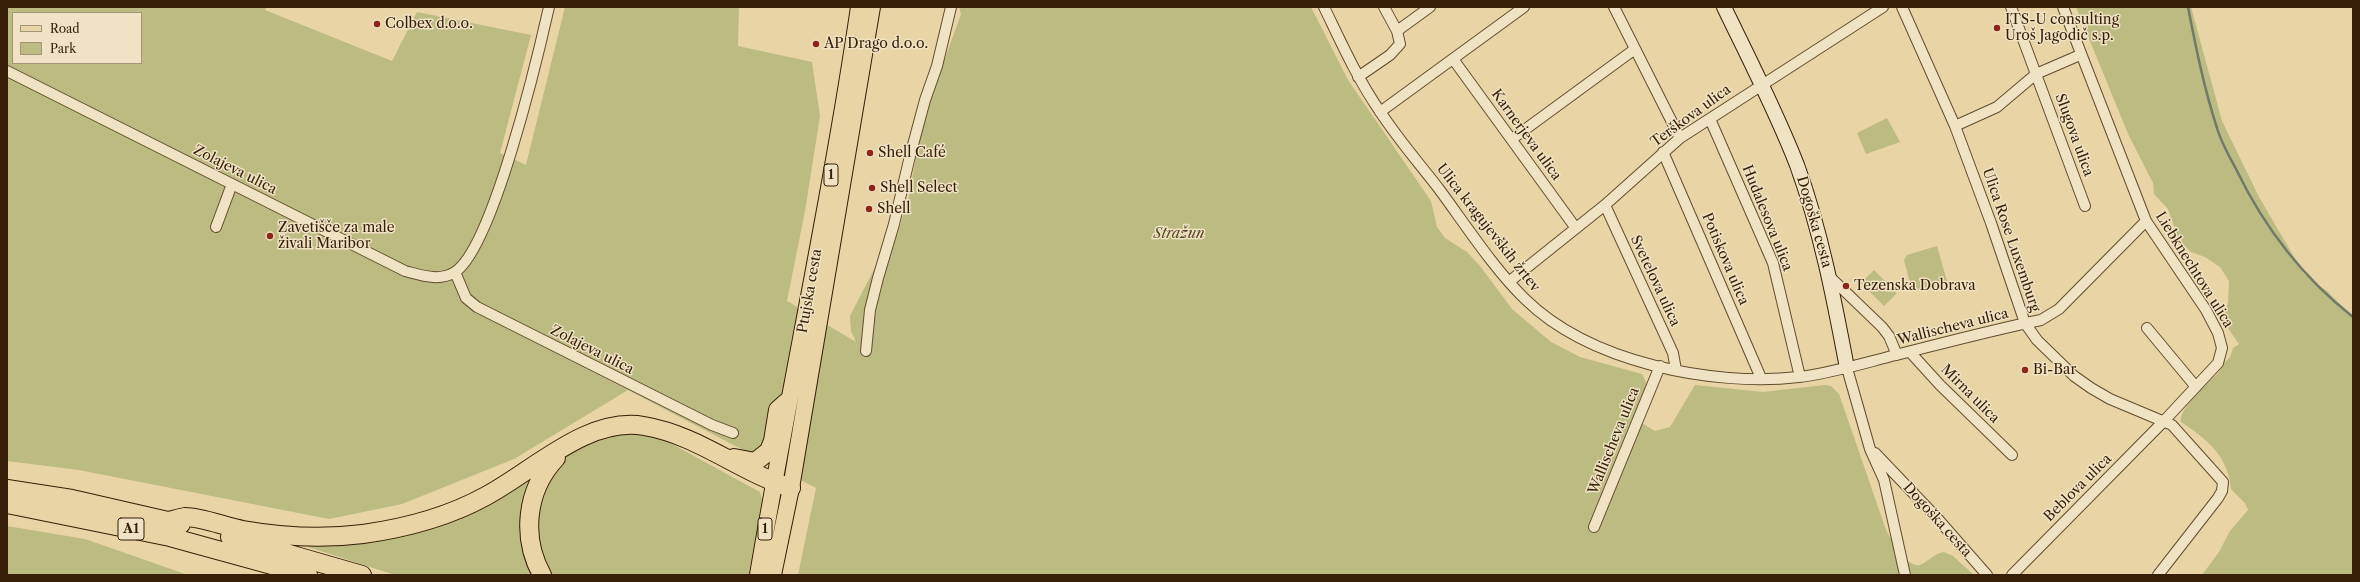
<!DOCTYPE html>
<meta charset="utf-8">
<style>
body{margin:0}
#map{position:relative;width:2360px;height:582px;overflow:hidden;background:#e8d4a5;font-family:"Libre Caslon Text",serif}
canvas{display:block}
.frame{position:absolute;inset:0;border:8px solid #371e07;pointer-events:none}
.legend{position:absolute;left:12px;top:12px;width:130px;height:52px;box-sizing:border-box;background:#f0e3c4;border:1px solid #a69478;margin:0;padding:5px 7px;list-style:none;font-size:12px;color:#371e07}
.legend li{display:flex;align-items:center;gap:8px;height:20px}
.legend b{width:20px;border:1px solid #a69478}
</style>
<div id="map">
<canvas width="2360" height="582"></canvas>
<div class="frame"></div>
<ul class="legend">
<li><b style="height:5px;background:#e8d4a5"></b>Road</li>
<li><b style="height:11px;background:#bbbb82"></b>Park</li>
</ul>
</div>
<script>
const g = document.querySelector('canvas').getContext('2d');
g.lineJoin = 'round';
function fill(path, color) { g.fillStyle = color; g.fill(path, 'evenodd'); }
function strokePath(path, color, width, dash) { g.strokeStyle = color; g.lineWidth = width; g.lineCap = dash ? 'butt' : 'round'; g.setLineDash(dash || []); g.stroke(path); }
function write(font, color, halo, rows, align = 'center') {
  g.font = font + ' "Libre Caslon Text",serif'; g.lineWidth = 3; g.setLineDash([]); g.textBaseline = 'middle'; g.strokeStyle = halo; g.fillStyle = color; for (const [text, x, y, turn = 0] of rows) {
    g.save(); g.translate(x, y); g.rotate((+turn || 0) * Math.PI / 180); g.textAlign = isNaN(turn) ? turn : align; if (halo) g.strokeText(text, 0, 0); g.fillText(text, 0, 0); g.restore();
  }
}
fill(new Path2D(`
 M7 7H266L265 10 392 61 417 12 531 35 500 153 526 165 565 7H739L738 46 812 62 820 116 805 211 787 301 856 342 851 331 850 316 885 248 897 235 909 197 918 144 929 103 961 14 959 7H1311L1348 80 1431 201 1437 227 1445 238 1467 252 1480 266 1512 309 1551 342 1580 357 1642 374 1647 384 1640 422 1655 431 1670 427 1695 385 1763 392 1825 385 1831 386 1839 394 1886 530C1891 540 1909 572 1922 564 1930 560 1935 553 1944 552L1953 556 1974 575H798L816 488 628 390 514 459 402 504 329 519 79 470 7 461ZM13 13H141V63H13Z
 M2076 7H2191L2222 121 2259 197 2304 274 2328 292 2353 317V575H2202L2219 552 2230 531 2248 510 2245 503 2231 489C2228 456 2208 440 2181 422 2178 409 2210 381 2219 372L2223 364 2230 357 2233 348 2239 344 2223 321 2228 302 2229 281 2220 267 2205 257 2191 252 2179 240 2168 209 2154 194 2153 183 2129 136Z
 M1887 118 1900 142 1866 154 1857 133Z
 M1937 246 1947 281 1917 290 1911 287 1904 260 1907 255Z
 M1874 270 1897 293 1884 306 1861 283Z
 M618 432H643L661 438 760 492 764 507 753 575H548L533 519 537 494 568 452Z
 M545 465 535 484 538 575H395L308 547 287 544 378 537Z
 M7 526 85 539 188 575H7Z`), '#bbbb82');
strokePath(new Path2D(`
 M2188 7C2196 48 2204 88 2217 128 2221 142 2229 156 2236 169 2264 227 2302 277 2353 317`), '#717a69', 2.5);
const street = new Path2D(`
 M1324 7C1341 42 1357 78 1379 110 1397 138 1419 163 1439 189 1465 224 1494 269 1525 299 1589 362 1712 387 1799 377 1832 373 1864 363 1896 355 1944 343 1992 330 2041 320L2059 309 2146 221
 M1614 7 1680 138
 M1902 7 1955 126 1991 223 2025 323 2037 340 2074 376 2091 388 2110 399 2172 425 2223 482 2222 491 2218 498 2158 575
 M2011 7 2085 206
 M1397 31 1430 7
 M1453 59 1575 227
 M7 71 405 271C421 275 439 282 455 272 493 247 538 56 549 7
 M1358 77 1390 55 1400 44 1397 31 1384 7
 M1380 112 1524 7
 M1710 119 1773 263 1800 377
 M1955 126 1997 107 2036 74 2080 55
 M1512 139 1635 49
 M1663 152 1761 378
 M1605 205 1673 353 1676 370
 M216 227 232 184
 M455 272 466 298 477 307 712 425 733 433
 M1829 276 1882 327 1889 336 1897 355
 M1510 281 1605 205 1680 138 1883 7
 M2147 328 2196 387
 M866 351 870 310 878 278 894 224 910 156 925 100 937 66 951 7
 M1910 352 1940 385 2012 455
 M1847 368 1870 449 1884 480 1905 575
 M1875 453 1937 518 1987 575
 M1594 527 1660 366
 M2012 575 2164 421 2218 363 2222 348 2218 333 2206 310 2146 221 2063 7`);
const secondary = new Path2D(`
 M1724 7C1749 59 1776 111 1797 165 1821 231 1834 299 1847 368`);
const primary = new Path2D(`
 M758 575C790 385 831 197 859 7
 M773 575 791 488 872 7`);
const highway = new Path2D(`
 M734 458 755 462 769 451 773 441 778 410 787 402
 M7 489 72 499 181 524
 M7 504 170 537 308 575
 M168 521C173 520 179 518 185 517 202 517 226 527 243 530 283 537 323 539 363 534 406 528 448 517 486 496 533 471 588 416 644 426 698 435 740 472 791 488
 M230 537 362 575
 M542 575C521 537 526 490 556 458`);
strokePath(street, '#634c2e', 12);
strokePath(secondary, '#371e07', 16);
strokePath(primary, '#371e07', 18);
strokePath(highway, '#371e07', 20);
strokePath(street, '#f0e3c4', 10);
strokePath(secondary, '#f0e3c4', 14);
strokePath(primary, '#e8d4a5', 16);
strokePath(highway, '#e8d4a5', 18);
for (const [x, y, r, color] of [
 [377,24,4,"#8f2418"],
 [1997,28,4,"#8f2418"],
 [816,44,4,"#8f2418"],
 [870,153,4,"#8f2418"],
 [872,188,4,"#8f2418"],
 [869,209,4,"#8f2418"],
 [270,236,4,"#8f2418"],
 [1846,286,4,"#8f2418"],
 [2025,370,4,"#8f2418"]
]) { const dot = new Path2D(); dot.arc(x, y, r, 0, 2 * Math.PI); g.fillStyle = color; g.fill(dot); strokePath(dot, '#f0e3c4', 1.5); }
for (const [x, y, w] of [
 [831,175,14],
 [131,529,26],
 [765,529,14]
]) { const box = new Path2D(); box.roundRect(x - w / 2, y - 11, w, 22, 3); g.fillStyle = '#f0e3c4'; g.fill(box); strokePath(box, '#371e07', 1); }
write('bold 13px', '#371e07', null, [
 ["1",831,175],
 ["A1",131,529],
 ["1",765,529]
]);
write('14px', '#371e07', '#f0e3c4', [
 ["ITS-U consulting",2005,20],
 ["Uroš Jagodič s.p.",2005,36],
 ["Colbex d.o.o.",385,24],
 ["AP Drago d.o.o.",824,44],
 ["Shell Café",878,153],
 ["Shell Select",880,188],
 ["Shell",877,209],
 ["Zavetišče za male",278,228],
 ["živali Maribor",278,244],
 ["Tezenska Dobrava",1854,286],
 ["Bi-Bar",2033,370]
], 'left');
write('14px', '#371e07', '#f0e3c4', [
 ["Terškova ulica",1691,116,-36],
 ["Karnerjeva ulica",1526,135,54],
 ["Slugova ulica",2074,135,70],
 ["Zolajeva ulica",235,170,27],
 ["Hudalesova ulica",1767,218,68],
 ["Dogoška cesta",1814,222,74],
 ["Ulica kragujevških žrtev",1488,228,52],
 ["Ulica Rose Luxemburg",2011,240,71],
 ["Potiskova ulica",1725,259,67],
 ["Liebknechtova ulica",2194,270,58],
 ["Svetelova ulica",1655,281,65],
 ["Ptujska cesta",810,291,-80],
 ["Wallischeva ulica",1953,327,-14],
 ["Zolajeva ulica",592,350,27],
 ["Mirna ulica",1970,394,45],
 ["Wallischeva ulica",1614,441,-68],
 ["Beblova ulica",2078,488,-45],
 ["Dogoška cesta",1937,520,48]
]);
write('italic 14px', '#584526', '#f0e3c4', [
 ["Stražun",1179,234]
]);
</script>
